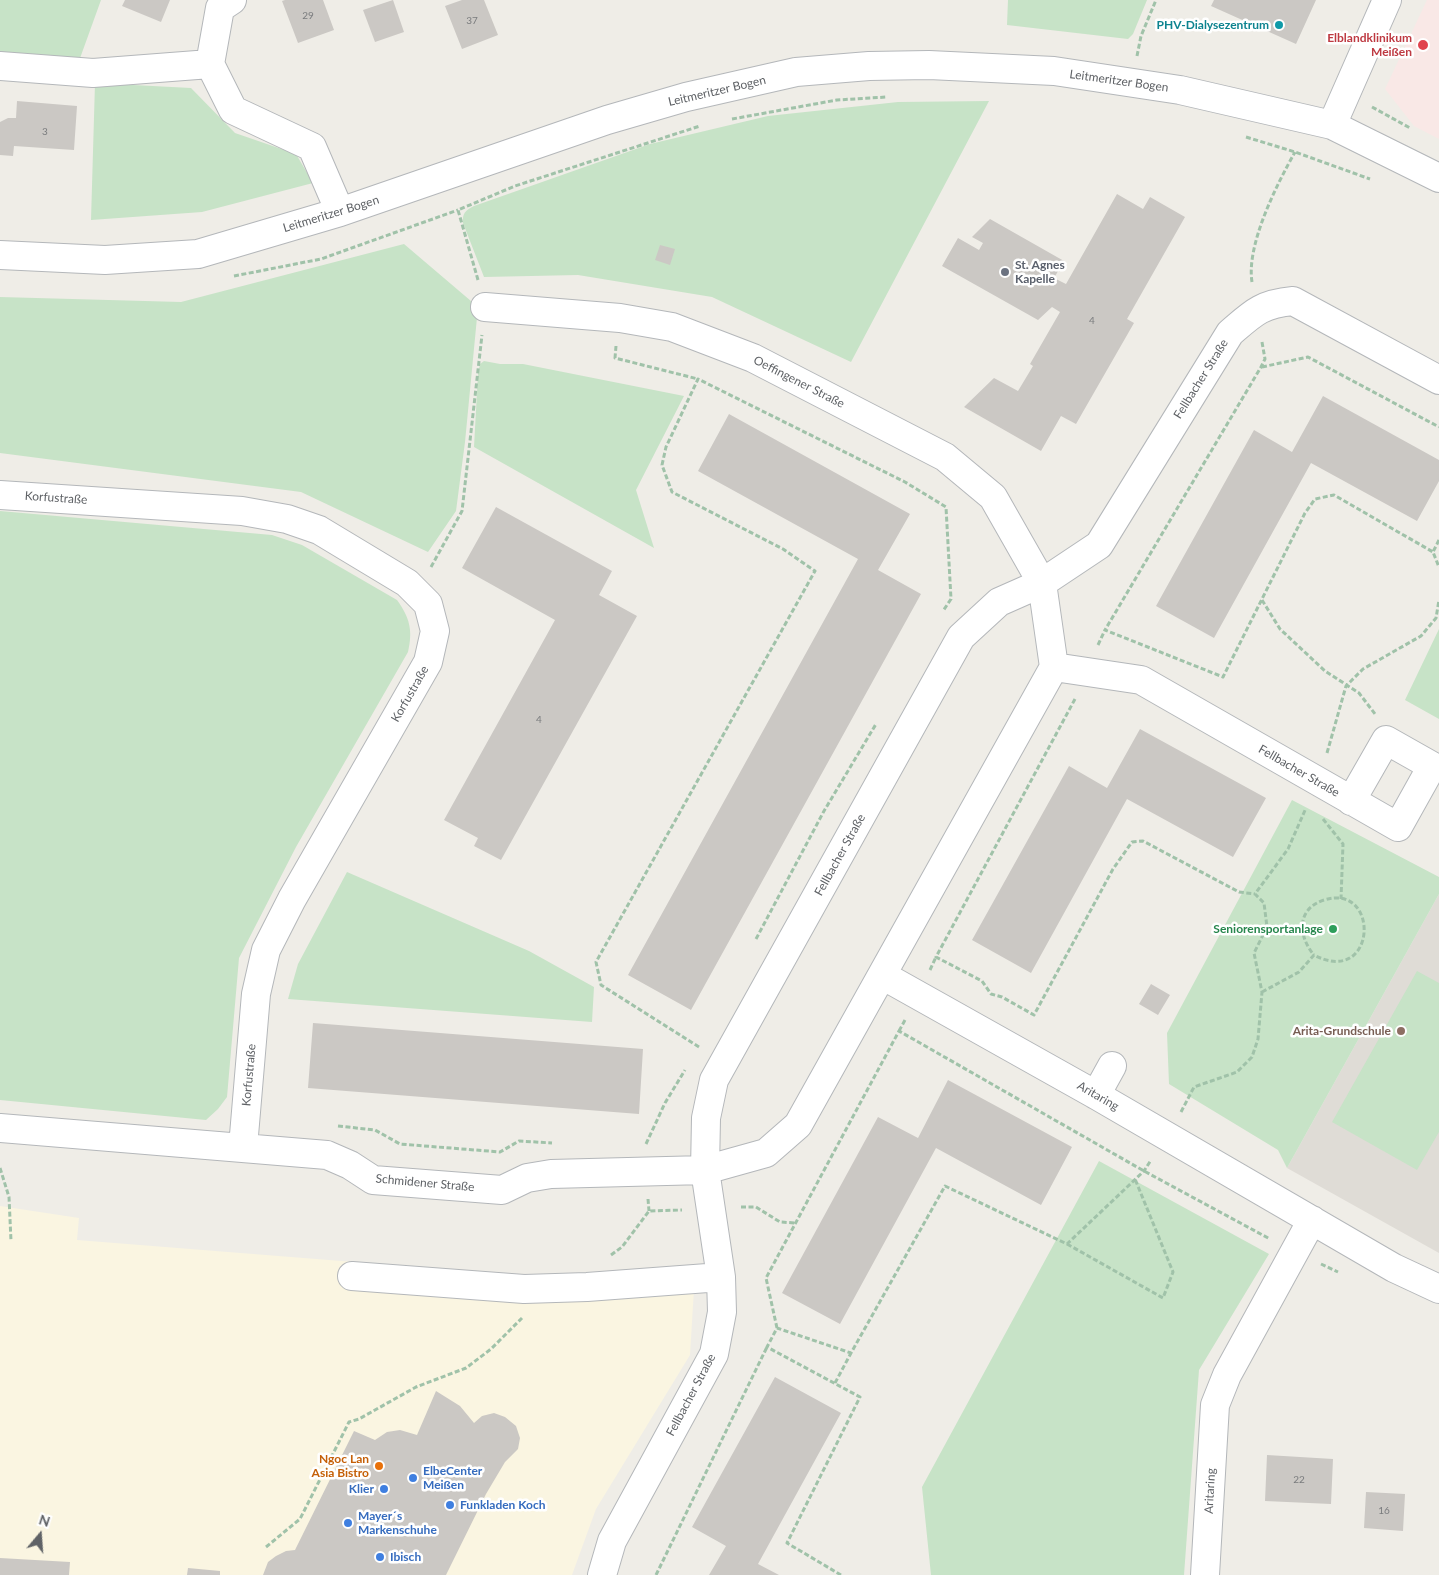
<!DOCTYPE html>
<meta charset="utf-8">
<style>
body{margin:0}
#map{position:relative;width:1439px;height:1575px;overflow:hidden;background:#efede7;font-family:Lato,sans-serif}
canvas{display:block}
.north{position:absolute;left:15px;top:1510px;width:50px;height:50px;-webkit-text-stroke:4px #fff;paint-order:stroke;rotate:18deg;font-size:14px;font-weight:700;line-height:20px;text-align:center;color:#5f6266}
.north::after{content:'';display:block;margin:auto;width:18px;height:22px;background:#5f6266;clip-path:polygon(50% 0,100% 100%,50% 72%,0 100%)}
</style>
<div id="map">
<canvas width="1439" height="1575"></canvas>
<div class="north">N</div>
</div>
<script>
const g = document.querySelector('canvas').getContext('2d');
g.lineJoin = 'round';
function fill(path, color) { g.fillStyle = color; g.fill(path, 'evenodd'); }
function strokePath(path, color, width, dash) { g.strokeStyle = color; g.lineWidth = width; g.lineCap = dash ? 'butt' : 'round'; g.setLineDash(dash || []); g.stroke(path); }
function write(font, color, halo, rows, align = 'center') {
  g.font = font + ' Lato,sans-serif'; g.lineWidth = 5; g.setLineDash([]); g.textBaseline = 'middle'; g.strokeStyle = halo; g.fillStyle = color; for (const [text, x, y, turn = 0] of rows) {
    g.save(); g.translate(x, y); g.rotate((+turn || 0) * Math.PI / 180); g.textAlign = isNaN(turn) ? turn : align; if (halo) g.strokeText(text, 0, 0); g.fillText(text, 0, 0); g.restore();
  }
}
fill(new Path2D(`
 M0 1206 79 1218 77 1240 694 1289 690 1355 596 1509 572 1575H0Z`), '#faf5e1');
fill(new Path2D(`
 M1439 894V1253L1287 1168Z`), '#dfdcd6');
fill(new Path2D(`
 M1427 0H1439V139L1414 126 1385 89Z`), '#f9e8e6');
fill(new Path2D(`
 M0 0H101L79 61 0 54Z
 M1008 0H1147L1133 34 1128 39 1007 25Z
 M95 83 191 88 235 133 296 154 313 183 202 212 91 220Z
 M989 101 851 362 712 297 578 275 484 277 463 223C462 213 466 210 474 206L650 144 768 116 898 102Z
 M404 244 478 307 465 442 456 511 428 552 301 492 0 453V297L181 302Z
 M484 361 500 364H523L684 396 636 490 654 548 474 447 478 374 480 364Z
 M0 511 272 535 302 545 397 600C410 618 413 631 408 652L296 847 239 958 227 1097 218 1109 206 1120 0 1100Z
 M1439 629V719L1405 700Z
 M1292 800 1439 877V894L1287 1168 1278 1150 1169 1084 1167 1033Z
 M347 872 529 951 594 987 592 1022 288 999 298 964Z
 M1417 971 1439 983V1132L1417 1170 1332 1122Z
 M1099 1161 1269 1254 1199 1370 1184 1575H931L922 1487Z`), '#c7e3c7');
fill(new Path2D(`
 M125 0H170L161 22 122 6Z
 M285 0H323L334 30 298 43 282 1Z
 M393 0 404 32 375 42 363 10Z
 M462 0H484L498 35 462 49 445 6Z
 M1214 0H1316L1296 44 1211 6Z
 M17 101 77 106 74 150 14 146 13 156 0 155V122L8 118H16Z
 M1117 194 1143 209 1150 197 1185 217 1127 319 1134 323 1076 424 1061 416 1041 451 964 407 994 378 1018 391 1033 366 1030 364 1060 312 1052 307 1038 320 942 266 958 238 979 250 983 243 972 237 990 219 1064 261 1054 278 1066 284Z
 M660 245 675 249 670 265 655 260Z
 M1323 396 1439 460V481L1417 521 1311 463 1214 638 1156 606 1254 430 1292 452Z
 M729 414 910 514 878 570 921 594 691 1010 628 975 858 559 698 471Z
 M496 507 612 571 599 595 637 616 501 860 474 846 478 838 444 820 555 620 462 568Z
 M1140 729 1266 798 1233 857 1127 799 1031 973 972 940 1069 766 1107 788Z
 M1151 984 1170 995 1158 1015 1139 1004Z
 M313 1023 643 1049 639 1114 308 1088Z
 M948 1080 1072 1147 1041 1205 936 1148 840 1324 782 1293 878 1117 918 1138Z
 M775 1377 841 1413 758 1564 779 1575H709L726 1546 692 1527Z
 M436 1391 460 1406 474 1423 482 1416 494 1413 505 1417 516 1426 520 1438 518 1449 505 1462 486 1494 446 1575H263L268 1562 276 1556 286 1551 295 1550 354 1431 375 1440 387 1432 400 1430 417 1435Z
 M1267 1455 1333 1459 1331 1504 1265 1501Z
 M1366 1492 1405 1494 1403 1531 1364 1528Z
 M0 1558 70 1562 69 1575H0Z
 M188 1568 220 1571V1575H187Z`), '#cbc8c4');
const minor = new Path2D(`
 M232 0 220 8 210 64 233 110 312 147 340 212
 M0 66 93 73 210 64
 M1332 125 1387 0
 M0 255 105 260 198 254 340 212 607 120 686 97 796 72 869 66 929 65 1054 71 1180 90 1332 125 1439 178
 M0 495 242 511 287 519 319 530 407 583 428 604 435 631 428 662 292 899 266 950 256 994 243 1147
 M1054 667 1141 680 1398 827 1432 766 1386 740 1351 801
 M882 975 1096 1095 1394 1268 1439 1289
 M1096 1095 1112 1066
 M0 1128 327 1155 350 1165 373 1180 502 1190 527 1178 551 1174 705 1170 706 1118 714 1080 961 637 999 602 1042 583 993 497 945 457 753 358 672 327 620 318 485 307
 M352 1276 524 1289 587 1287 721 1277
 M602 1575 612 1541 714 1354 722 1312 721 1277 705 1170 766 1153 798 1125 1054 667 1042 583 1099 545 1230 333C1253 313 1261 304 1293 301L1439 380
 M1205 1575 1215 1405 1227 1375 1312 1220`);
strokePath(minor, '#b4b7ba', 30);
strokePath(new Path2D(`
 M1137 56 1141 36 1156 0
 M1372 107 1410 128
 M732 119 837 100 887 97
 M1246 137 1295 152 1370 179
 M234 276 321 259 458 210
 M478 280 458 210 515 186 700 126
 M1252 282C1246 245 1277 184 1295 152
 M1262 342 1265 359 1261 367 1105 630 1223 677 1305 513 1315 499 1334 495 1433 552
 M616 346 615 358 698 379
 M1262 367 1308 357 1439 427
 M1439 540 1433 552 1439 567
 M431 567 462 511 482 335
 M1262 600 1280 629 1325 671 1359 693 1375 714
 M1098 645 1105 630
 M1075 699 936 957 982 981 991 994 1002 997 1034 1015 1113 869 1132 842 1143 841 1239 892 1255 894
 M1327 753 1346 686 1363 669 1421 636 1436 618 1439 600
 M1323 819 1343 844 1341 899
 M756 939 824 811 876 724
 M930 970 936 957
 M1262 992 1299 972 1314 955C1377 988 1381 882 1324 900 1296 909 1298 936 1314 955
 M899 1031 905 1020
 M699 1047 601 985 596 962 815 571 783 549 672 492 662 465 666 447 698 379 905 482 946 507 951 599 943 611
 M1181 1112 1194 1087 1237 1072 1252 1057 1258 1039 1262 992 1254 953 1267 927 1264 903 1255 894 1288 849 1306 808
 M338 1126 375 1130 400 1144 500 1152 519 1141 552 1143
 M646 1144 665 1103 685 1070
 M0 1168 9 1197 11 1241
 M648 1199 649 1211
 M741 1207H756L780 1222 795 1223
 M1067 1244 1163 1298 1173 1272 1135 1179
 M611 1255 622 1247 649 1211 682 1210
 M1321 1264 1338 1272
 M777 1328 766 1278 899 1031 1144 1171 1270 1239
 M835 1383 851 1353
 M266 1547 300 1519 349 1422 359 1419 416 1387 466 1368 491 1349 522 1318
 M656 1575 767 1347
 M841 1575 787 1543 860 1397 767 1347 777 1328 851 1353 945 1186 1067 1244 1144 1171 1151 1160`), '#a0c2a9', 3, [5, 2.5]);
strokePath(minor, '#fff', 28);
for (const [x, y, r, color] of [
 [1279,25,5,"#0f9aa8"],
 [1423,45,6,"#e0444e"],
 [1005,272,5,"#6b7280"],
 [1333,929,5,"#2e9e5b"],
 [1401,1031,5,"#8d6e63"],
 [379,1466,5,"#e8710a"],
 [413,1478,5,"#3f7fe0"],
 [384,1489,5,"#3f7fe0"],
 [450,1505,5,"#3f7fe0"],
 [348,1523,5,"#3f7fe0"],
 [380,1557,5,"#3f7fe0"]
]) { const dot = new Path2D(); dot.arc(x, y, r, 0, 2 * Math.PI); g.fillStyle = color; g.fill(dot); strokePath(dot, '#fff', 2); }
write('10px', '#7a7c7e', null, [
 ["29",308,16],
 ["37",472,21],
 ["3",45,132],
 ["4",1092,321],
 ["4",539,720],
 ["22",1299,1480],
 ["16",1384,1511]
]);
write('bold 12px', '#0d838f', '#fff', [
 ["PHV-Dialysezentrum",1269,25]
], 'right');
write('bold 12px', '#be3a42', '#fff', [
 ["Elblandklinikum",1412,38],
 ["Meißen",1412,52]
], 'right');
write('12px', '#5f6266', '#fff', [
 ["Leitmeritzer Bogen",1119,81,8],
 ["Leitmeritzer Bogen",717,91,-13],
 ["Leitmeritzer Bogen",331,214,-17],
 ["Fellbacher Straße",1201,379,-58],
 ["Oeffingener Straße",799,382,27],
 ["Korfustraße",56,498,4],
 ["Korfustraße",410,694,-60],
 ["Fellbacher Straße",1299,771,30],
 ["Fellbacher Straße",840,855,-61],
 ["Korfustraße",249,1075,-85],
 ["Aritaring",1098,1096,30],
 ["Schmidener Straße",425,1183,5],
 ["Fellbacher Straße",691,1395,-62],
 ["Aritaring",1210,1491,-87]
]);
write('bold 12px', '#5b616d', '#fff', [
 ["St. Agnes",1015,265],
 ["Kapelle",1015,279]
], 'left');
write('bold 12px', '#27864d', '#fff', [
 ["Seniorensportanlage",1323,929]
], 'right');
write('bold 12px', '#785e54', '#fff', [
 ["Arita-Grundschule",1391,1031]
], 'right');
write('bold 12px', '#c56008', '#fff', [
 ["Ngoc Lan",369,1459],
 ["Asia Bistro",369,1473]
], 'right');
write('bold 12px', '#366cbe', '#fff', [
 ["ElbeCenter",423,1471],
 ["Meißen",423,1485],
 ["Klier",374,1489,"right"],
 ["Funkladen Koch",460,1505],
 ["Mayer´s",358,1516],
 ["Markenschuhe",358,1530],
 ["Ibisch",390,1557]
], 'left');
</script>
